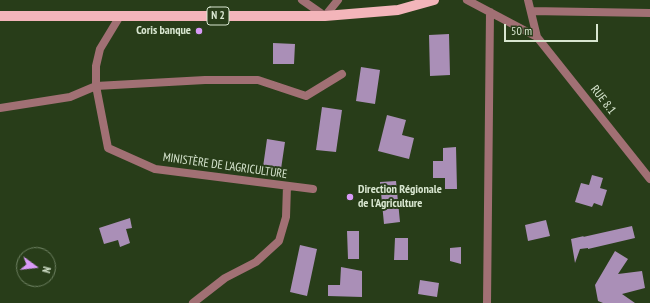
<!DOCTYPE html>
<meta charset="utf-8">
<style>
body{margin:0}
#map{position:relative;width:650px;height:303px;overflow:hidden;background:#283d19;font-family:"PT Sans Narrow",sans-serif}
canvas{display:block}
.north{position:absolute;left:16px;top:247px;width:40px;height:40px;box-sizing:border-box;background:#283d19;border:1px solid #6e8162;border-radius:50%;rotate:105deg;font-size:11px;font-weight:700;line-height:16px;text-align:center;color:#d8e6d0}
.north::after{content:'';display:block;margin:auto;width:14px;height:18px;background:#d99af7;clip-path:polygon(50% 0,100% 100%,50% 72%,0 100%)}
.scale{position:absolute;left:504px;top:24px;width:94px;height:18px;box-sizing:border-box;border:2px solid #d8e6d0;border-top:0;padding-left:5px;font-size:12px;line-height:14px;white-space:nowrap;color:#d8e6d0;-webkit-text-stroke:3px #283d19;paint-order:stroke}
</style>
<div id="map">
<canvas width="650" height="303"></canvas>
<div class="north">N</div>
<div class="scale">50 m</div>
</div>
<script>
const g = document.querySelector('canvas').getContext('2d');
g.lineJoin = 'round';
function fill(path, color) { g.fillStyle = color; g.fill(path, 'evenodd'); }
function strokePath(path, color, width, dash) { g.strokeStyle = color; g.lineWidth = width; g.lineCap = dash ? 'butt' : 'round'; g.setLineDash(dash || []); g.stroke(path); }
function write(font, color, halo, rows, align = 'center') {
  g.font = font + ' "PT Sans Narrow",sans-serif'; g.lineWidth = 4; g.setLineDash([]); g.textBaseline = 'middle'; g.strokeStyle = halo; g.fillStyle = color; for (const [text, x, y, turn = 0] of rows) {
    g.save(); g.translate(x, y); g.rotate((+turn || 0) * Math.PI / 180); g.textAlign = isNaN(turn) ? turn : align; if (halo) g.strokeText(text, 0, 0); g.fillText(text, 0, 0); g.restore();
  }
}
fill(new Path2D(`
 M449 34 450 75 430 76 429 35Z
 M273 43 295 44 294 64H273Z
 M361 67 380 70 375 104 356 101Z
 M322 107 342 110 336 152 316 150Z
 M387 115 406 120 402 135 414 138 409 159 378 151Z
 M267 139 285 142 281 169 263 167Z
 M456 147 457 189H445V178H433V161H443V148Z
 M592 175 603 178 600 188 607 190 602 206 594 203 592 207 575 202 581 183 589 185Z
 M396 181 400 222 384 224 380 182Z
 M130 218 132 228 126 229 130 243 120 247 118 240 104 244 99 228Z
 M546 220 550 236 528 241 525 225Z
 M632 226 635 238 588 249V248L580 249 575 263 571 239 584 236 583 237Z
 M347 231H359V259H348Z
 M395 238H408V260H394Z
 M300 245 317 249 307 296 290 292Z
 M461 247V264L450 261V248Z
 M615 251 628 259 618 274 642 271 645 288 622 294 635 303H603L598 301 595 285Z
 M341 267 362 271V297L328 296V285H340Z
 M420 280 439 283 437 297 418 294Z`), '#aa8fb7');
strokePath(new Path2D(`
 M302 0 325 16 338 0
 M467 0 537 37 528 0
 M531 11 650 13
 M120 16 100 49 96 66V86L108 148 155 169 313 189
 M537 37 650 179
 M0 108 70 97 96 86 205 80H258L306 96 342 74
 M193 303 225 278 256 262 279 241 286 217 287 186
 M487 303 490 12`), '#a17074', 8);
strokePath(new Path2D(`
 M0 16H325L398 10 434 0`), '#f3b5ba', 10);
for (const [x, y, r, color] of [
 [199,31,4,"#d99af7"],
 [350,197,4,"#d99af7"]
]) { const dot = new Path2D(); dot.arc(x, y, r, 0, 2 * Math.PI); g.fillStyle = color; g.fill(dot); strokePath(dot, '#283d19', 1.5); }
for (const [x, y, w] of [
 [218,16,22]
]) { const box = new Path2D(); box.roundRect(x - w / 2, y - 9, w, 18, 3); g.fillStyle = '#283d19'; g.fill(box); strokePath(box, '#d8e6d0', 1); }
write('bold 11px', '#d8e6d0', null, [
 ["N 2",218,16]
]);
write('bold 12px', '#d8e6d0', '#283d19', [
 ["Coris banque",191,31],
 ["Direction Régionale",358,190,"left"],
 ["de l'Agriculture",358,204,"left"]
], 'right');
write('12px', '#d8e6d0', '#283d19', [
 ["RUE 8.1",603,100,52],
 ["MINISTÈRE DE L'AGRICULTURE",225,166,8]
]);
</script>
